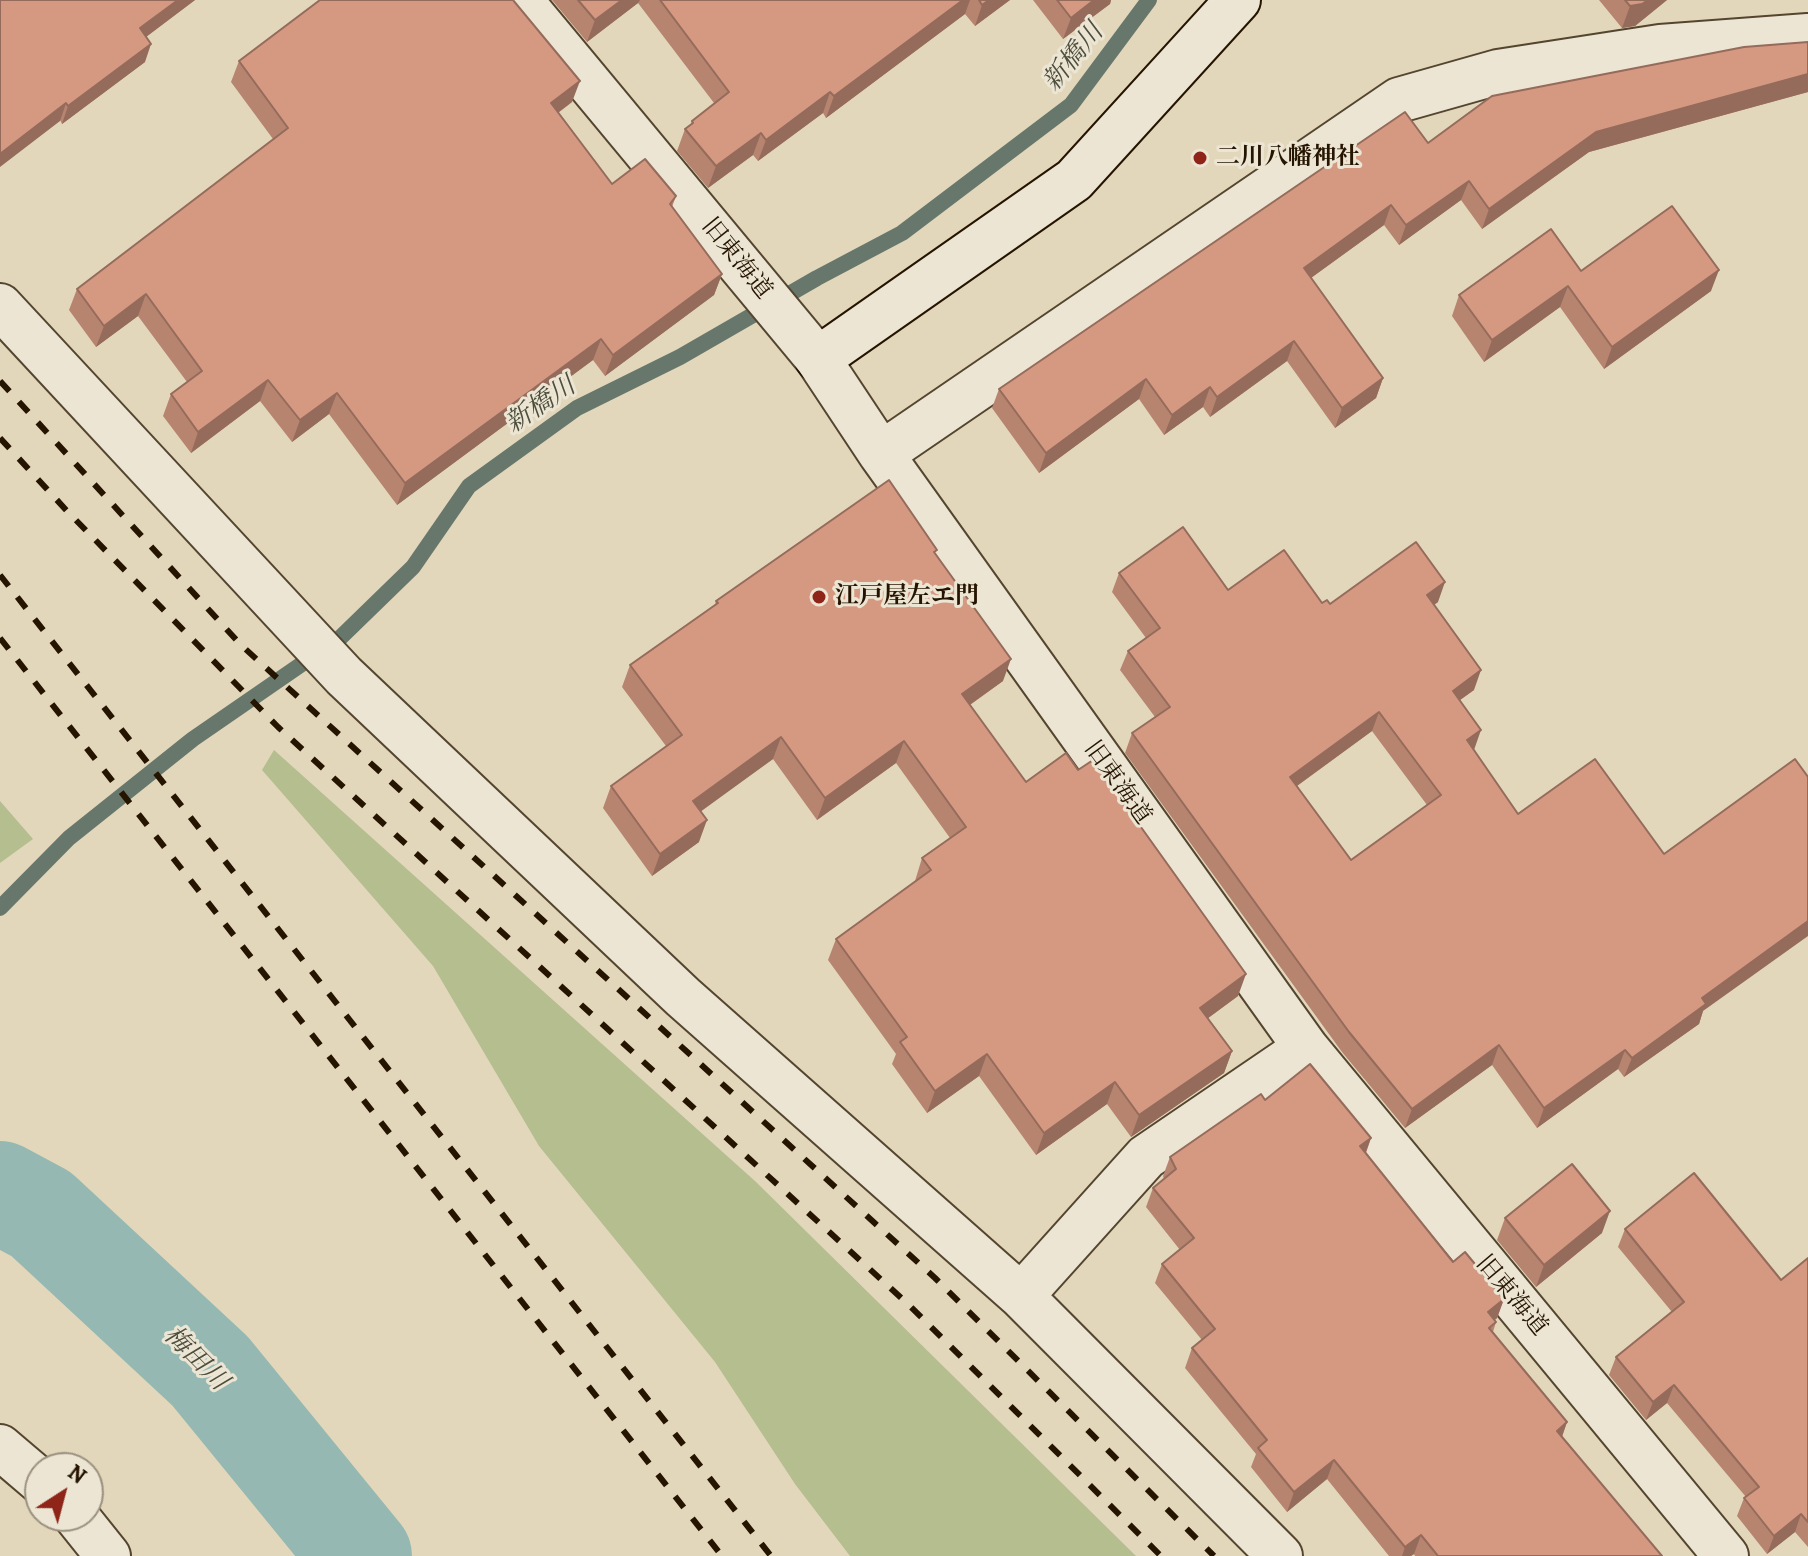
<!DOCTYPE html>
<meta charset="utf-8">
<style>
body{margin:0}
#map{position:relative;width:1808px;height:1556px;overflow:hidden;background:#e2d7bb;font-family:Alegreya,serif}
canvas{display:block}
.north{position:absolute;left:24px;top:1452px;width:80px;height:80px;box-sizing:border-box;background:#ece5d3;border:2px solid #9c917f;border-radius:50%;rotate:36deg;font-size:22px;font-weight:700;line-height:32px;text-align:center;color:#251400}
.north::after{content:'';display:block;margin:auto;width:28px;height:36px;background:#8f2418;clip-path:polygon(50% 0,100% 100%,50% 72%,0 100%)}
</style>
<div id="map">
<canvas width="1808" height="1556"></canvas>
<div class="north">N</div>
</div>
<script>
const g = document.querySelector('canvas').getContext('2d');
g.lineJoin = 'round';
function fill(path, color) { g.fillStyle = color; g.fill(path, 'evenodd'); }
function strokePath(path, color, width, dash) { g.strokeStyle = color; g.lineWidth = width; g.lineCap = dash ? 'butt' : 'round'; g.setLineDash(dash || []); g.stroke(path); }
function write(font, color, halo, rows, align = 'center') {
  g.font = font + ' Alegreya,"Noto Serif JP",serif'; g.lineWidth = 6; g.setLineDash([]); g.textBaseline = 'middle'; g.strokeStyle = halo; g.fillStyle = color; for (const [text, x, y, turn = 0] of rows) {
    g.save(); g.translate(x, y); g.rotate((+turn || 0) * Math.PI / 180); g.textAlign = isNaN(turn) ? turn : align; if (halo) g.strokeText(text, 0, 0); g.fillText(text, 0, 0); g.restore();
  }
}
fill(new Path2D(`
 M274 750 755 1181 1136 1556H850L795 1484 715 1362 539 1146 433 966 262 770Z
 M0 801 33 839 0 863Z`), '#b4be8f');
strokePath(new Path2D(`
 M0 908 69 838 193 739 341 637 413 567 469 486 577 408 680 357 817 278 902 233 1071 105 1149 0`), '#68776b', 16);
strokePath(new Path2D(`
 M0 1192 41 1214 210 1371 361 1556`), '#95b9b2', 102);
const street = new Path2D(`
 M520 0 818 359 881 454 1306 1048 1726 1556
 M0 306 344 676 683 997 1021 1296 1280 1556
 M881 454 1399 100 1498 72 1660 47 1808 36
 M1021 1296 1146 1157 1306 1048
 M0 1447 40 1481
 M76 1516 108 1556`);
const secondary = new Path2D(`
 M818 359 1074 180 1238 0`);
strokePath(street, '#54452f', 48);
strokePath(secondary, '#251400', 48);
strokePath(street, '#ece5d3', 44);
strokePath(secondary, '#ece5d3', 44);
strokePath(new Path2D(`
 M0 381 241 645 935 1278 1214 1556
 M0 438 67 511 278 727 910 1306 1161 1556
 M0 575 771 1556
 M0 638 722 1556`), '#251400', 6, [14, 14]);
fill(new Path2D(`
 M0 0H195L146 37 145 62 62 124Z
 M552 0H1010L975 26 965 14 826 118 823 113 758 161 753 155 708 188 677 151 685 129 690 126 692 121 714 103 638 3 587 42Z
 M1033 0H1111L1110 4 1063 39Z
 M1599 0H1667L1635 26 1622 28Z
 M1808 42V92L1589 152 1482 229 1461 200 1399 245 1384 225 1311 278 1383 378 1376 398 1335 428 1287 361 1210 417 1203 407 1164 435 1139 399 1039 473 992 408 999 389 1428 143Z
 M239 61 572 102 558 113 612 184 676 196 672 207 722 274 714 295 605 376 593 360 397 505 329 414 292 442 260 401 191 453 163 416 171 394 187 382 138 316 96 347 69 310 77 289 273 139 231 82Z
 M1581 271 1711 291 1604 369 1560 307 1484 362 1452 316 1459 295Z
 M935 554 1003 681 970 705 1026 782 1238 996 1208 1018 1232 1051 1224 1073 1131 1137 1107 1104 1036 1155 979 1076 927 1113 892 1064 896 1054 828 960 836 939 915 881 922 858 950 838 896 763 817 820 773 759 700 811 699 842 652 876 603 808 611 786 666 746 622 687 630 665 715 605 716 601Z
 M1119 573 1228 590 1330 604 1438 602 1434 605 1474 690 1460 700 1474 750 1518 814 1703 1011 1699 1024 1624 1077 1618 1069 1537 1128 1492 1065 1405 1128 1342 1052 1125 753 1132 733 1155 717 1120 670 1128 651 1146 638 1112 592ZM1372 731 1427 805 1351 860 1297 786Z
 M1265 1100 1371 1138 1366 1153 1453 1262 1504 1299 1497 1318 1495 1320 1496 1322 1493 1332 1567 1422 1562 1437 1662 1556H1415L1414 1554 1411 1556H1389L1327 1479 1287 1512 1251 1467 1256 1454 1185 1368 1192 1348 1202 1340 1155 1283 1162 1264 1180 1250 1146 1207 1153 1188 1164 1179 1163 1176 1170 1157Z
 M1505 1218 1602 1233 1536 1287 1497 1240Z
 M1625 1229 1781 1280 1808 1258V1547L1795 1532 1767 1554 1737 1516 1744 1498 1746 1497 1667 1403 1646 1420 1609 1375 1616 1357 1672 1312 1618 1247Z`), '#b78470');
fill(new Path2D(`
 M178 0H195L134 46 140 28Z
 M622 0H640L638 3 587 42 595 20Z
 M963 0H970L965 14 826 118 834 96Z
 M989 0H1010L975 26 982 5Z
 M1094 0H1111L1110 4 1063 39 1071 18Z
 M1648 0H1667L1635 26 1622 28 1630 6Z
 M151 44 145 62 62 124 68 106Z
 M1808 74V92L1589 152 1482 229 1489 209 1596 132Z
 M580 81 572 102 543 124 551 103Z
 M830 92 823 113 758 161 766 140Z
 M66 103 60 121 0 167V154Z
 M761 133 753 155 708 188 716 166Z
 M1469 181 1461 200 1399 245 1406 225Z
 M1391 205 1384 225 1297 288 1304 268Z
 M1719 270 1711 291 1604 369 1612 347Z
 M722 274 714 295 605 376 613 355Z
 M1568 286 1560 307 1484 362 1492 340Z
 M146 294 138 316 96 347 104 326Z
 M601 339 593 360 397 505 405 483Z
 M1294 341 1287 361 1210 417 1217 397Z
 M1383 378 1376 398 1335 428 1342 408Z
 M1146 379 1139 399 1039 473 1046 453Z
 M268 380 260 401 191 453 198 432Z
 M1210 387 1203 407 1164 435 1172 415Z
 M337 393 329 414 292 442 300 420Z
 M1445 582 1438 602 1420 615 1427 595Z
 M1011 659 1003 681 954 716 962 694Z
 M1481 670 1474 690 1446 710 1453 691Z
 M1379 712 1372 731 1283 796 1290 777Z
 M1481 730 1474 750 1467 740Z
 M781 737 773 759 685 823 693 801Z
 M904 741 896 763 817 820 825 798Z
 M707 820 699 842 652 876 660 854Z
 M1808 921V936L1703 1011 1699 1024 1624 1077 1632 1058 1702 998Z
 M1246 974 1238 996 1192 1030 1200 1008Z
 M1499 1045 1492 1065 1405 1128 1412 1109Z
 M1625 1050 1618 1069 1537 1128 1544 1108Z
 M1232 1051 1224 1073 1131 1137 1139 1115Z
 M987 1054 979 1076 927 1113 935 1091Z
 M1115 1082 1107 1104 1036 1155 1044 1133Z
 M1371 1138 1364 1157 1360 1146Z
 M1610 1211 1602 1233 1536 1287 1544 1265Z
 M1504 1299 1497 1318 1481 1331 1488 1312Z
 M1674 1385 1667 1403 1646 1420 1653 1402Z
 M1567 1422 1560 1442 1557 1431Z
 M1334 1460 1327 1479 1287 1512 1294 1492Z
 M1801 1514 1795 1532 1767 1554 1774 1536Z
 M1421 1535 1414 1554 1411 1556H1402L1405 1547Z`), '#956b5b');
const building = new Path2D(`
 M0 0H178L140 28 151 44 68 106 66 103 0 154Z
 M320 0H513L580 81 551 103 612 184 645 159 676 196 670 204 722 274 613 355 601 339 405 483 337 393 300 420 268 380 198 432 171 394 202 371 146 294 104 326 77 289 288 128 239 61Z
 M578 0H622L595 20Z
 M660 0H963L834 96 830 92 766 140 761 133 716 166 685 129 693 123 692 121 729 92Z
 M979 0H989L982 5Z
 M1057 0H1094L1071 18Z
 M1625 0H1648L1642 4 1630 6Z
 M1808 42V74L1596 132 1489 209 1469 181 1406 225 1391 205 1304 268 1383 378 1342 408 1294 341 1217 397 1210 387 1172 415 1146 379 1046 453 999 389 1405 112 1428 143 1492 96 1744 47Z
 M1672 206 1719 270 1612 347 1568 286 1492 340 1459 295 1551 229 1581 271Z
 M889 480 937 550 934 552 1011 659 962 694 1026 782 1066 753 1078 770 1093 760 1246 974 1200 1008 1232 1051 1139 1115 1115 1082 1044 1133 987 1054 935 1091 900 1042 907 1037 836 939 931 870 922 858 966 827 904 741 825 798 781 737 693 801 707 820 660 854 611 786 682 735 630 665 718 603 716 601Z
 M1183 527 1228 590 1284 550 1322 603 1327 600 1330 604 1416 542 1445 582 1427 595 1481 670 1453 691 1481 730 1467 740 1518 814 1595 759 1664 854 1795 759 1808 777V921L1702 998 1706 1004 1632 1058 1625 1050 1544 1108 1499 1045 1412 1109 1349 1032 1132 733 1170 707 1128 651 1160 628 1119 573ZM1379 712 1441 795 1351 860 1290 777Z
 M1310 1064 1371 1138 1360 1146 1453 1262 1465 1252 1504 1299 1488 1312 1496 1322 1489 1328 1567 1422 1557 1431 1662 1556H1438L1421 1535 1405 1547 1334 1460 1294 1492 1258 1448 1267 1440 1192 1348 1215 1329 1162 1264 1194 1238 1153 1188 1176 1169 1170 1157 1261 1094 1265 1100Z
 M1572 1164 1610 1211 1544 1265 1505 1218Z
 M1694 1173 1781 1280 1808 1258V1522L1801 1514 1774 1536 1744 1498 1759 1487 1674 1385 1653 1402 1616 1357 1684 1302 1625 1229Z`);
fill(building, '#d59982');
strokePath(building, '#956b5b', 2);
for (const [x, y, r, color] of [
 [1200,158,8,"#8f2418"],
 [819,597,8,"#8f2418"]
]) { const dot = new Path2D(); dot.arc(x, y, r, 0, 2 * Math.PI); g.fillStyle = color; g.fill(dot); strokePath(dot, '#ece5d3', 3); }
write('bold 24px', '#251400', '#ece5d3', [
 ["二川八幡神社",1216,158],
 ["江戸屋左エ門",835,597]
], 'left');
write('24px', '#251400', '#ece5d3', [
 ["旧東海道",736,259,51],
 ["旧東海道",1117,783,54],
 ["旧東海道",1511,1296,50]
]);
write('italic 26px', '#4c4e3e', '#ece5d3', [
 ["新橋川",1074,58,-51],
 ["新橋川",541,406,-34],
 ["梅田川",195,1359,45]
]);
</script>
